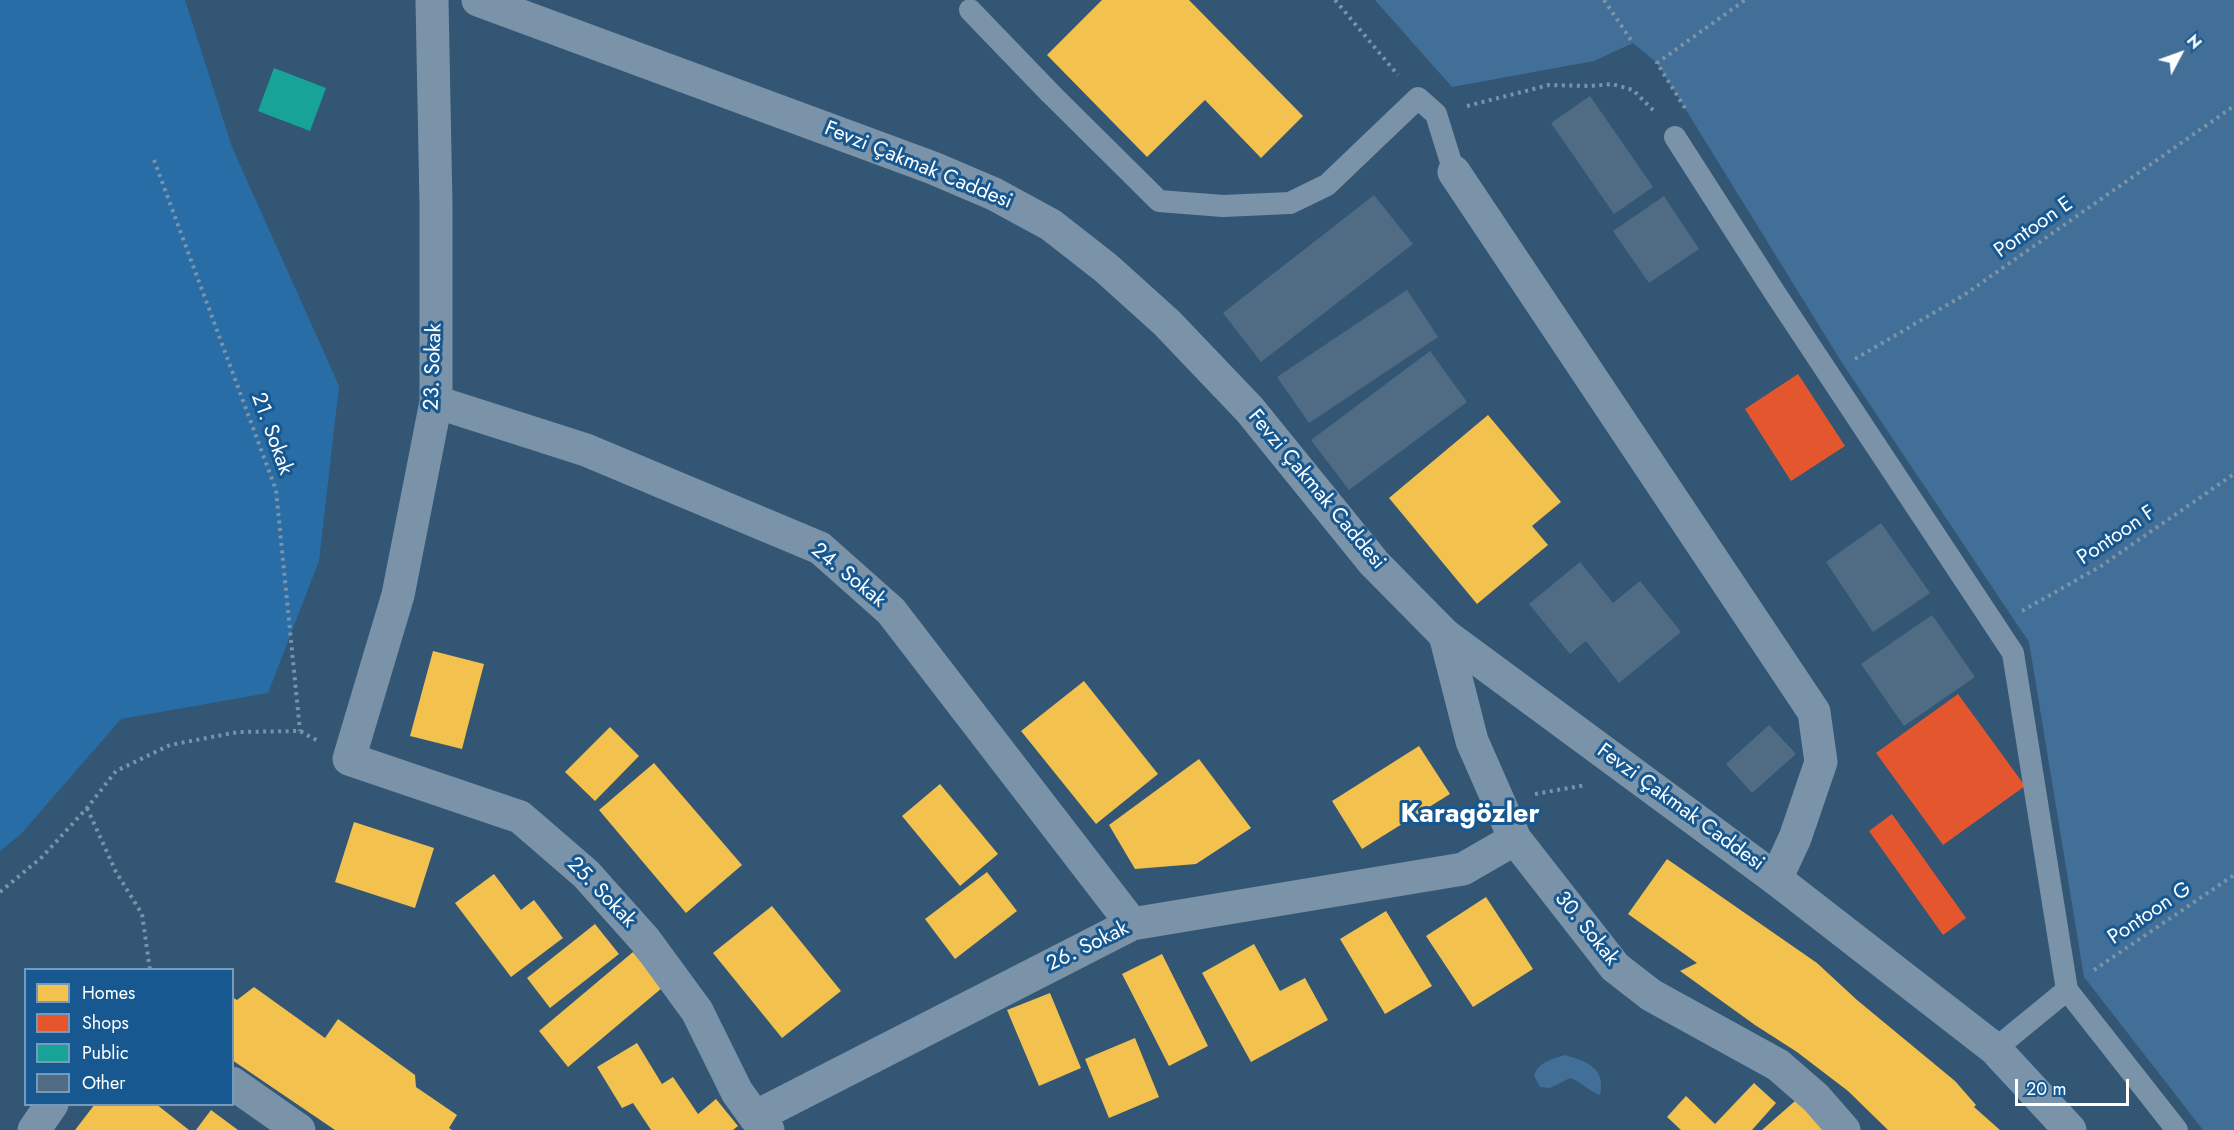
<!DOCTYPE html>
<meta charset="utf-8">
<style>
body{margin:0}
#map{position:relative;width:2234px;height:1130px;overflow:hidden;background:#335675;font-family:Jost,sans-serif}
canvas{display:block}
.legend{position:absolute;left:24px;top:968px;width:210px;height:138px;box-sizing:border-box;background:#175891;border:2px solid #749bbd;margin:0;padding:8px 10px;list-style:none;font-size:18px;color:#fff}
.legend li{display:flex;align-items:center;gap:12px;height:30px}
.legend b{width:30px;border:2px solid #749bbd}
.north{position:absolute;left:2150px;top:24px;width:60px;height:60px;-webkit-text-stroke:4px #175891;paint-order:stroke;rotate:49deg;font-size:16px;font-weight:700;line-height:24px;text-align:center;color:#fff}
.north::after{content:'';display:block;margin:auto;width:21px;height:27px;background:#fff;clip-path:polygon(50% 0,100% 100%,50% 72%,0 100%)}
.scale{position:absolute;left:2015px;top:1079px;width:114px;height:27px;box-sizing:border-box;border:3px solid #fff;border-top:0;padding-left:8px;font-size:18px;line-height:21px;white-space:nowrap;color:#fff;-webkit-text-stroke:4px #175891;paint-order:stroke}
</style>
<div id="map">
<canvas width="2234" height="1130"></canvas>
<ul class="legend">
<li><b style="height:16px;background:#f2c14e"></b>Homes</li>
<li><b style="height:16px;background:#e4572e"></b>Shops</li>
<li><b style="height:16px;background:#17a398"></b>Public</li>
<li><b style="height:16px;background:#506c84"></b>Other</li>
</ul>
<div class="north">N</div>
<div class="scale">20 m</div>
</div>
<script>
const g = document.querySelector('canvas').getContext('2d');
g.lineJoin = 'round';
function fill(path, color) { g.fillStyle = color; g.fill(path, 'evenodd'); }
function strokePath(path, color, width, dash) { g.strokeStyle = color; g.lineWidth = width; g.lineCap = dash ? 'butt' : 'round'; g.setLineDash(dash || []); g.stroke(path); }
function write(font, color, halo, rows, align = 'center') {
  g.font = font + ' Jost,sans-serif'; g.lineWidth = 6; g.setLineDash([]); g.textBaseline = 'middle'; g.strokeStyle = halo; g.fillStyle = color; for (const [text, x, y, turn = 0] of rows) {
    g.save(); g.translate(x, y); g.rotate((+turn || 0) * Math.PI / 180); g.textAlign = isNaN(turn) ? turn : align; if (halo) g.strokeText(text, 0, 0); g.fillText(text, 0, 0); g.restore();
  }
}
fill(new Path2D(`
 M0 0H185L232 147 339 386 319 561 268 693 121 719 21 834 0 851Z`), '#286da6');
fill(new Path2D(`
 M1375 0H2234V1130H2203L2084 977 2029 642 1844 366 1657 63 1633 43 1594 61 1452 87Z
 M1565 1055C1587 1062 1606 1067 1600 1095 1588 1091 1582 1082 1570 1078L1550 1088 1540 1087 1534 1076C1538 1062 1552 1059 1565 1055Z`), '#426f97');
fill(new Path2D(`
 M1102 0H1189L1303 116 1261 158 1205 100 1147 157 1047 55Z
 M1488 415 1561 502 1532 526 1548 545 1477 604 1389 498Z
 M433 651 484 664 462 749 410 736Z
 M1084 681 1158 774 1096 824 1021 731Z
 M610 727 639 756 595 801 565 772Z
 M1419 746 1450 794 1362 849 1332 801Z
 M1199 759 1251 828 1196 864 1135 869 1109 825Z
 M654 763 742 865 686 913 599 810Z
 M940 784 998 854 960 886 902 816Z
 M354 822 434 848 415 908 335 882Z
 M1667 859 1817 963 1857 1000 1955 1081 1976 1105 1974 1107 2000 1130H1888L1848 1091 1797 1052 1755 1025 1680 971 1697 963 1628 914Z
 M987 872 1017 911 955 959 925 919Z
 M494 874 521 910 534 900 563 938 511 977 455 903Z
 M1486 897 1533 969 1473 1007 1426 936Z
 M772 906 841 991 782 1038 713 953Z
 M1386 911 1432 986 1385 1014 1340 939Z
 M595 924 619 954 550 1008 527 978Z
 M1254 944 1280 991 1305 978 1328 1020 1251 1062 1202 973Z
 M633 952 662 988 568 1067 539 1031Z
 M1162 954 1208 1046 1169 1066 1122 974Z
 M254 987 325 1038 338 1019 415 1075 416 1087 457 1115 449 1128 452 1130H335L232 1060V997L237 1000Z
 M1050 993 1081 1068 1039 1086 1007 1010Z
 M1135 1038 1159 1097 1109 1118 1085 1059Z
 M637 1043 662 1084 673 1077 698 1114 716 1099 738 1126 733 1130H651L633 1103 622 1108 597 1067Z
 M1754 1083 1776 1103 1752 1130H1681L1667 1117 1686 1096 1715 1124Z
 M1803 1094 1834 1130H1762Z
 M95 1104H156L189 1130H75Z
 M211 1110 238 1130H196Z`), '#f2c14e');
fill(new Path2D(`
 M1798 374 1845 446 1791 481 1745 409Z
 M1958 694 2025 786 1943 845 1876 753Z
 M1892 814 1966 918 1943 935 1869 831Z`), '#e4572e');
fill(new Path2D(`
 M274 68 326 88 310 131 258 111Z`), '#17a398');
fill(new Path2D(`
 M1590 96 1653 187 1614 214 1551 123Z
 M1374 195 1413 244 1261 362 1223 313Z
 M1664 196 1699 249 1649 283 1613 231Z
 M1407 290 1438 337 1309 423 1277 377Z
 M1430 351 1467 402 1349 490 1311 440Z
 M1881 523 1930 593 1873 632 1826 562Z
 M1580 562 1613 603 1640 581 1681 632 1619 683 1586 641 1570 654 1529 604Z
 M1932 615 1975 677 1904 726 1861 664Z
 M1769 725 1796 754 1752 793 1726 764Z`), '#506c84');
strokePath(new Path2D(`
 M1335 0 1398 75
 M1604 0 1633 43
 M1467 106 1549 85 1590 86 1612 84 1633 90 1656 113
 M1685 108 1657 63 1745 0
 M154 160 276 490 300 731
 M1855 359 1964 295 2234 106
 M2022 611 2101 566 2234 474
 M1535 794 1586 785
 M87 808 116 872 142 914 150 970
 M0 892 42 857 87 808 116 771 170 745 238 732 300 731 318 741
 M2094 970 2234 875`), '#7a93a8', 4, [3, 4.5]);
strokePath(new Path2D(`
 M970 10 1051 94 1159 201 1223 206 1290 203 1327 185 1418 98 1436 114 1454 172
 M1675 137 1773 290 2013 653 2067 990 1995 1049
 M2067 990 2177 1130`), '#7a93a8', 22);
strokePath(new Path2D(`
 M432 0 436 205V402L398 595 349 759 520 817 586 874 645 940 697 1011 737 1092 755 1117 768 1130
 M1454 172 1814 712 1821 762 1795 838 1776 879
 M436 402 586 450 820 548 891 611 1132 924
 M1445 635 1472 741 1515 839 1615 967 1651 995 1778 1065 1816 1098 1844 1130
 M232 1083 299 1130
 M755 1117 1132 924 1463 869 1515 839
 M34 1130 52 1104`), '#7a93a8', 33);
strokePath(new Path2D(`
 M478 0 933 168 994 194 1051 225 1106 268 1167 323 1250 410 1374 563 1445 635 1776 879 1995 1049 2070 1130`), '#7a93a8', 33);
write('21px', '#fff', '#175891', [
 ["Fevzi Çakmak Caddesi",918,166,22],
 ["Pontoon E",2034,228,-35],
 ["23. Sokak",434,367,-88],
 ["21. Sokak",271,434,70],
 ["Fevzi Çakmak Caddesi",1316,490,50],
 ["Pontoon F",2117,536,-34],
 ["24. Sokak",848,576,39],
 ["Fevzi Çakmak Caddesi",1680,808,36],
 ["25. Sokak",601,893,46],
 ["Pontoon G",2150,914,-34],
 ["30. Sokak",1586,929,51],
 ["26. Sokak",1088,947,-26]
]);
write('bold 27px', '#fff', '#175891', [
 ["Karagözler",1470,815]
]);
</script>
